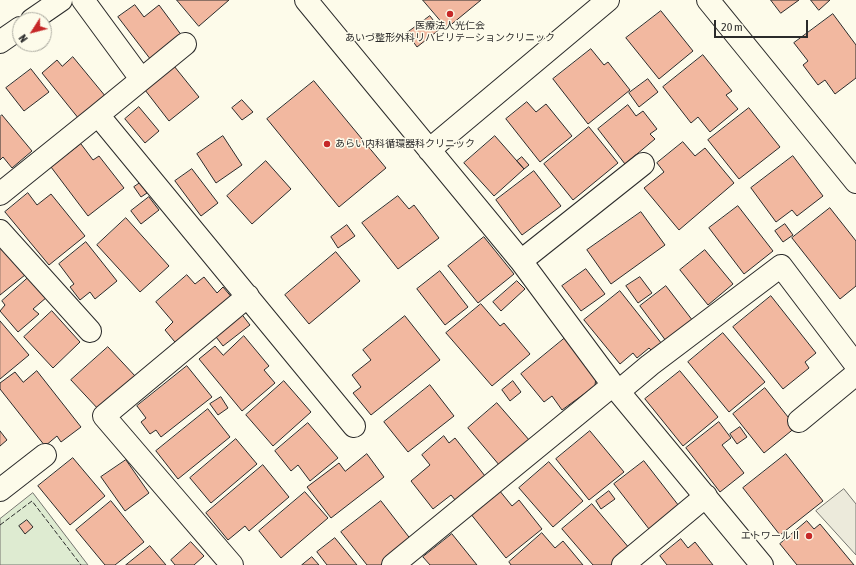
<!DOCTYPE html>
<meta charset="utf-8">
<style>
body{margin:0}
#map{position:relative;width:856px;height:565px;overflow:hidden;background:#fdfbea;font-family:"Asap Condensed",sans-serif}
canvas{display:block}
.north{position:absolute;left:12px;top:12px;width:40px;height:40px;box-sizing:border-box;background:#fdfbea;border:1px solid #a9a89e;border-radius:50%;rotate:234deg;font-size:11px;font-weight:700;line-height:16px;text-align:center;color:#2b2b2b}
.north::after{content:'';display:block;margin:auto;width:14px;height:18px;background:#c62828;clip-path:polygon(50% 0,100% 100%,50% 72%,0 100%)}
.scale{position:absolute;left:714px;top:20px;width:94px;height:18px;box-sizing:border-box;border:2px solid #2b2b2b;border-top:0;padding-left:5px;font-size:12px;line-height:14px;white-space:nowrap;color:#2b2b2b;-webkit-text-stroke:3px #fdfbea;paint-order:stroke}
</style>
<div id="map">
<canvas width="856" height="565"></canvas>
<div class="north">N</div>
<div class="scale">20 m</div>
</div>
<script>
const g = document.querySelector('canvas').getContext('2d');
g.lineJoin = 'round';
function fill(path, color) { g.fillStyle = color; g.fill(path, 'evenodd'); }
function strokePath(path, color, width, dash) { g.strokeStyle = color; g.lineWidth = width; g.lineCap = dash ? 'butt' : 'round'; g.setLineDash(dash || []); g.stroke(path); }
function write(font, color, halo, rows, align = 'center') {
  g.font = font + ' "Asap Condensed","Noto Sans JP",sans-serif'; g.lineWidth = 3; g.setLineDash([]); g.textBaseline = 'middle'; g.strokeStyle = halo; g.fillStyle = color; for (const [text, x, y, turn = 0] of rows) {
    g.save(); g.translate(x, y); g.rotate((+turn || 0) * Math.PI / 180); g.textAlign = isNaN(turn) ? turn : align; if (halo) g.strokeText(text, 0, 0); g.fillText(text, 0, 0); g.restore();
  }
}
const green = new Path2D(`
 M33 493 88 565H0V519Z`);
fill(green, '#deebd1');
strokePath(green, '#74746e', 1);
const parking = new Path2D(`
 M844 489 856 504V555L816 511Z`);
fill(parking, '#eceadb');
strokePath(parking, '#74746e', 1);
const building = new Path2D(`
 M177 0H229L199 26Z
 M423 0H481L447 28Z
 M771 0H799L781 13Z
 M811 0H830L819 10Z
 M135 5 144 17 159 5 182 36 151 60 118 17Z
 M661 11 693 51 659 79 626 38Z
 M833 14 856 45V78L835 94 825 80 818 85 803 65 808 61 794 43Z
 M430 16 440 29 417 47 407 33Z
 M591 49 604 65 608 62 630 90 588 124 553 79Z
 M703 55 732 91 726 95 738 109 710 132 698 117 691 123 663 87Z
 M73 57 106 97 79 119 42 73 57 60 62 66Z
 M174 66 199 97 169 121 145 90Z
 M31 69 49 92 24 111 6 88Z
 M648 79 658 92 639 107 629 93Z
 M314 81 386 168 339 207 267 119Z
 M242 100 253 112 242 120 232 108Z
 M527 102 536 112 546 104 572 136 540 162 506 119Z
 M628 105 636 116 643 111 657 129 650 134 655 139 625 164 598 129Z
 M139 107 159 131 145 143 125 119Z
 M749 108 780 147 739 179 708 140Z
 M2 115 32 151 12 168 3 157 0 160V117Z
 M589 127 618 163 573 200 544 164Z
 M223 136 242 165 216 183 197 154Z
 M495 136 524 169 494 196 464 163Z
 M683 142 695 156 705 148 734 183 679 230 644 188 664 172 657 163Z
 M81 144 93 160 99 156 124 188 88 216 51 167Z
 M793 156 823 196 797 216 792 210 776 222 751 188Z
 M522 157 529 165 524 169 517 161Z
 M266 161 291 189 252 224 227 196Z
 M192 169 218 203 201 216 175 181Z
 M534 171 561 206 522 235 496 200Z
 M140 183 147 193 141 197 134 187Z
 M28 193 37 205 51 194 85 236 49 265 5 212Z
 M398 196 409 209 414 205 439 238 398 269 362 223Z
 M149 197 159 210 141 224 131 211Z
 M738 206 773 251 744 274 709 228Z
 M830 208 856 241V286L840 299 792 238Z
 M641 212 665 245 611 284 587 250Z
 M126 218 169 266 140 292 97 245Z
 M785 224 793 235 783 242 775 231Z
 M347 225 355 236 338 248 331 237Z
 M484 237 514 274 478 303 448 266Z
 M86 242 117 281 95 299 90 292 80 300 70 287 74 284 59 264Z
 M0 244 25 275 0 295Z
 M705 250 733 284 708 305 680 270Z
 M336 252 360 281 309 324 285 295Z
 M586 269 605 294 581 311 562 286Z
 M440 271 468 307 445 325 417 289Z
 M187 275 195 284 204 277 217 293 223 287 234 300 179 347 165 330 173 322 156 302Z
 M29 277 47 297 33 309 39 314 18 332 0 311 5 305 2 301Z
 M640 277 652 293 638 303 626 286Z
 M517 281 525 289 501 311 493 302Z
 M666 286 693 321 666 341 640 306Z
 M620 291 662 344 653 352 649 348 637 358 633 353 620 364 584 320Z
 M771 296 816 353 805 362 809 368 783 389 733 327Z
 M481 304 500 326 504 323 530 354 492 386 446 333Z
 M52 311 80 342 53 368 24 337Z
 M240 312 250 325 223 346 213 333Z
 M405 316 440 360 371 415 353 393 361 387 352 375 371 360 363 350Z
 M0 321 29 355 0 379Z
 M723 333 765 382 729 412 688 362Z
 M244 336 269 366 264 370 275 383 242 411 199 359 215 346 223 355Z
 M565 338 596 376 595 386 562 410 552 396 544 402 521 374Z
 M108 347 136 377 100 411 71 380Z
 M187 366 212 397 161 437 156 430 150 434 141 422 146 418 137 406Z
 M37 371 81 427 61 442 57 436 45 446 0 389V383L15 372 23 382Z
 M680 371 718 417 683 446 645 399Z
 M284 381 311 412 273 446 246 415Z
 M513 381 521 392 510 401 502 390Z
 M430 385 454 416 408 452 384 422Z
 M765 388 796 427 764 453 733 414Z
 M221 397 228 408 218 415 210 404Z
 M497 403 530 441 500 466 468 428Z
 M208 409 230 437 178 479 156 451Z
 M719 422 731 438 722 445 744 473 720 492 686 448Z
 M308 423 338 458 310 481 298 465 291 471 275 451Z
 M740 427 747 437 737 444 730 434Z
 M0 431 7 440 0 446Z
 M590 431 624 472 589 500 556 459Z
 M444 436 449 443 455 438 485 476 456 501 451 495 433 509 411 481 430 465 422 455Z
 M236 439 257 464 211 503 190 478Z
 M367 454 384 477 331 518 307 487 339 463 345 471Z
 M786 454 823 501 780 535 743 488Z
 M73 458 105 496 70 525 38 486Z
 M126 460 149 493 125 511 101 477Z
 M644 461 679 506 649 529 614 484Z
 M549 462 583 501 553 527 519 488Z
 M263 465 289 497 249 531 245 526 228 540 206 513Z
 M499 490 512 506 519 500 542 529 506 558 470 513Z
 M609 491 615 499 601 509 596 501Z
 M305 492 328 518 281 558 259 531Z
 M111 501 144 542 115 565H105L76 530Z
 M381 501 412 541 381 565H367L341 532Z
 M592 504 630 549 611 565H593L562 529Z
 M27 520 33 527 25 534 19 526Z
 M807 521 814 529 820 524 854 565H797L780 544Z
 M542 533 555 548 563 541 583 565H511L509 562Z
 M452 534 477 565H430L423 557Z
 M335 538 357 565H327L317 552Z
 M681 539 688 548 695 542 713 565H667L660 556Z
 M191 542 204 556 194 565H175L171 560Z
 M150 546 166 565H126Z
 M312 557 319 565H302Z`);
fill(building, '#f2b8a0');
strokePath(building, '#2b2b2b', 1);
const minor = new Path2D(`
 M83 0 141 79
 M306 0 521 261 613 385 762 565
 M708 0 856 182
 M98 115 185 44
 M429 150 608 0
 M0 194 98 115 354 426
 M0 231 90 331
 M521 261 643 164
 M619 391 650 365 781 266 856 365
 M799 421 856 374
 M0 490 45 455
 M232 565 104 416 248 296
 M393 565 613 385
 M623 565 706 496`);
const tertiary = new Path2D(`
 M32 20 61 0
 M0 42 20 28`);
strokePath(minor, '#2b2b2b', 24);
strokePath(tertiary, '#2b2b2b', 24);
strokePath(minor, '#fdfbea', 22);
strokePath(tertiary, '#fdfbea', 22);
strokePath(new Path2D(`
 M0 525 32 501 81 565`), '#2b2b2b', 1, [5, 2]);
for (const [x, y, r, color] of [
 [450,14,4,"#c62828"],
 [327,144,4,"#c62828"],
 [809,536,4,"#c62828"]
]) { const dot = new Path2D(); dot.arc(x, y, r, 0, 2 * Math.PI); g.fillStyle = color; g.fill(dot); strokePath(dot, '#fdfbea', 1.5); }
write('10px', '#2b2b2b', '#fdfbea', [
 ["医療法人光仁会",450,26],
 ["あいづ整形外科リハビリテーションクリニック",450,38],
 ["あらい内科循環器科クリニック",335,144,"left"],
 ["エトワールⅡ",801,536,"right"]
]);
</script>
